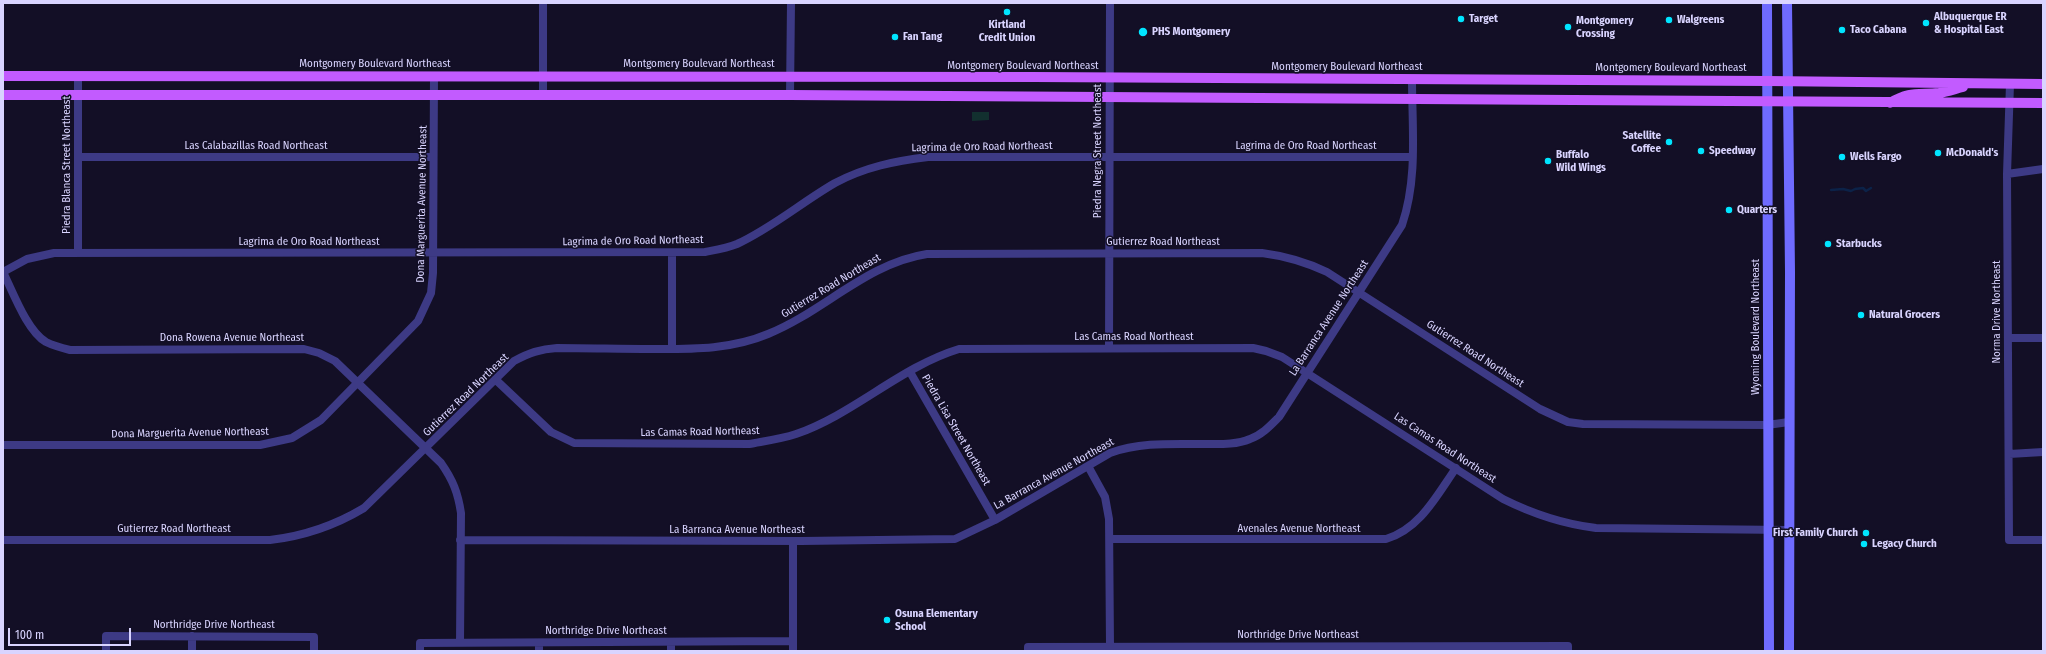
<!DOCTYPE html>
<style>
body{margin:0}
#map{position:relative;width:2046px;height:654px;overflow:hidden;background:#130f26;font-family:"Fira Sans Condensed",sans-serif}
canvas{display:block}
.frame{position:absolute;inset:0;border:4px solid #d9d4ff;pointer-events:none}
.scale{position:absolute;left:8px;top:628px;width:123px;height:18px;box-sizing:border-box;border:2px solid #d9d4ff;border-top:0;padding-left:5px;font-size:12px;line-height:14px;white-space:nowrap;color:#d9d4ff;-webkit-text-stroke:3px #130f26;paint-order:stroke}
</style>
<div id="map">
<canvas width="2046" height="654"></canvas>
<div class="frame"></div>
<div class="scale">100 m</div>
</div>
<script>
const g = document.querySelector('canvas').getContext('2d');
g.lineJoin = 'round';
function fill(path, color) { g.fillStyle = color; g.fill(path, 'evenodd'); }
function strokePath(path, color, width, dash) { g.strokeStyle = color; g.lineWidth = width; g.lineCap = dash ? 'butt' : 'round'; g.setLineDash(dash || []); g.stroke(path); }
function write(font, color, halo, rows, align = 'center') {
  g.font = font + ' "Fira Sans Condensed",sans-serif'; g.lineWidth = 3; g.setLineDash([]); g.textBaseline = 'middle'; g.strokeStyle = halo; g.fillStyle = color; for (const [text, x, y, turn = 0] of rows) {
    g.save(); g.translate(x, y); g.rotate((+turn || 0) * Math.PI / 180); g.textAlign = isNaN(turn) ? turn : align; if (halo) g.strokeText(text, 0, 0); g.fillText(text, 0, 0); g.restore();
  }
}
fill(new Path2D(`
 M972 112H989V120L972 121Z`), '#12302f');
strokePath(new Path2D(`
 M1831 190 1843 189 1851 191 1855 189 1863 188 1866 191 1871 188`), '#0c2248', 2.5);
strokePath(new Path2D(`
 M2010 84 2007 174 2009 540H2043
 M543 95V3
 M790 95 791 3
 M79 157H433
 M2007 174 2043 169
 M78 253V77
 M672 253V349
 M3 272 27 259 54 253 705 252C715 250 727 248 737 244 772 228 802 202 835 183 865 167 895 161 928 157H1412
 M3 272C13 292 27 331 46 342 54 346 62 348 70 350L304 349 319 353 335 361 441 463C453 480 458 493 461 513L460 643
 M2008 338H2043
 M1109 347 1110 3
 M910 372 995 520
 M496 380 551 432 574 443 749 444C765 441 781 439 796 434 854 414 900 367 959 349L1253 348 1266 351 1282 357 1503 499C1533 514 1563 524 1596 528L1788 530
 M3 445H260L292 438 321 420 418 321 431 293 433 273 434 76
 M2009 454 2043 452
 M1088 466 1105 497 1109 519 1110 646
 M1110 539H1386C1420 529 1437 495 1456 468
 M3 540H270C305 536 334 526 364 508L514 361C529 353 540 349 557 348 589 348 620 349 651 349 691 349 730 350 768 334 823 312 867 263 927 254L1262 253C1285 256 1306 262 1327 272L1540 409 1568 422 1583 424 1767 425 1789 422
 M460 540 801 541 955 539 995 520 1110 453C1140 442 1172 444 1204 444 1219 444 1236 445 1250 439 1262 435 1271 425 1279 417L1402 225C1418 178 1412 128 1412 79
 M793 541V651
 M192 636V651
 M671 642V651
 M539 643V651
 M106 651V636L314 637V651
 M420 651V643L793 641
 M1028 651V647L1568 646V651`), '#3d3a85', 8);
strokePath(new Path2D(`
 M1767 3 1769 651
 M1787 3 1790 272 1789 651`), '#6f6bff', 10);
strokePath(new Path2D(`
 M3 76 1034 77 1767 81 2043 84
 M3 95H790L2043 103
 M1890 103C1910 91 1918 95 1939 93 1947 92 1955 89 1963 87`), '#c25bff', 10);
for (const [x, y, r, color] of [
 [1007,12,4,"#00e5ff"],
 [1461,19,4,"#00e5ff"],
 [1669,20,4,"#00e5ff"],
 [1926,23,4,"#00e5ff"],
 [1568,27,4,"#00e5ff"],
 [1842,30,4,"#00e5ff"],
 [1143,32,5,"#00e5ff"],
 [895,37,4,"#00e5ff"],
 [1669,142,4,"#00e5ff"],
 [1701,151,4,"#00e5ff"],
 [1938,153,4,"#00e5ff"],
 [1842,157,4,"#00e5ff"],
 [1548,161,4,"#00e5ff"],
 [1729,210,4,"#00e5ff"],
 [1828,244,4,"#00e5ff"],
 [1861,315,4,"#00e5ff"],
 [1866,533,4,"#00e5ff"],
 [1864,544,4,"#00e5ff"],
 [887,620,4,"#00e5ff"]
]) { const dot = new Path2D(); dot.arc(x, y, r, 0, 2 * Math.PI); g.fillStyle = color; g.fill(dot); strokePath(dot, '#130f26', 1.5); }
write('bold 11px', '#d9d4ff', '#130f26', [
 ["Albuquerque ER",1934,17],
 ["& Hospital East",1934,30],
 ["Target",1469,19],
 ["Walgreens",1677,20],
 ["Montgomery",1576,21],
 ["Crossing",1576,34],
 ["Kirtland",1007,25,"center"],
 ["Credit Union",1007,38,"center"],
 ["Taco Cabana",1850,30],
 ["PHS Montgomery",1152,32],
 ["Fan Tang",903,37],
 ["Satellite",1661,136,"right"],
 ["Coffee",1661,149,"right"],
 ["Speedway",1709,151],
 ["McDonald's",1946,153],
 ["Buffalo",1556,155],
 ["Wild Wings",1556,168],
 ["Wells Fargo",1850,157],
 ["Quarters",1737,210],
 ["Starbucks",1836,244],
 ["Natural Grocers",1869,315],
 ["First Family Church",1858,533,"right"],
 ["Legacy Church",1872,544],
 ["Osuna Elementary",895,614],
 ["School",895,627]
], 'left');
write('11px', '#d9d4ff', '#130f26', [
 ["Montgomery Boulevard Northeast",375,64],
 ["Montgomery Boulevard Northeast",699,64],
 ["Montgomery Boulevard Northeast",1023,66],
 ["Montgomery Boulevard Northeast",1347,67],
 ["Montgomery Boulevard Northeast",1671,68],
 ["Las Calabazillas Road Northeast",256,146],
 ["Lagrima de Oro Road Northeast",1306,146],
 ["Lagrima de Oro Road Northeast",982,147,-1],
 ["Piedra Negra Street Northeast",1098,151,-90],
 ["Piedra Blanca Street Northeast",67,165,-90],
 ["Dona Marguerita Avenue Northeast",422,204,-89],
 ["Lagrima de Oro Road Northeast",633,241,-1],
 ["Lagrima de Oro Road Northeast",309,242],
 ["Gutierrez Road Northeast",1163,242],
 ["Gutierrez Road Northeast",831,286,-31],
 ["Norma Drive Northeast",1997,312,-90],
 ["La Barranca Avenue Northeast",1329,318,-57],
 ["Wyoming Boulevard Northeast",1756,327,-90],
 ["Las Camas Road Northeast",1134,337],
 ["Dona Rowena Avenue Northeast",232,338],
 ["Gutierrez Road Northeast",1475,354,33],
 ["Gutierrez Road Northeast",466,395,-44],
 ["Piedra Lisa Street Northeast",956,430,60],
 ["Las Camas Road Northeast",700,432,-1],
 ["Dona Marguerita Avenue Northeast",190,433,-1],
 ["Las Camas Road Northeast",1445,448,33],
 ["La Barranca Avenue Northeast",1054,474,-29],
 ["Gutierrez Road Northeast",174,529],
 ["Avenales Avenue Northeast",1299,529],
 ["La Barranca Avenue Northeast",737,530],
 ["Northridge Drive Northeast",214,625],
 ["Northridge Drive Northeast",606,631],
 ["Northridge Drive Northeast",1298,635]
]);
</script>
